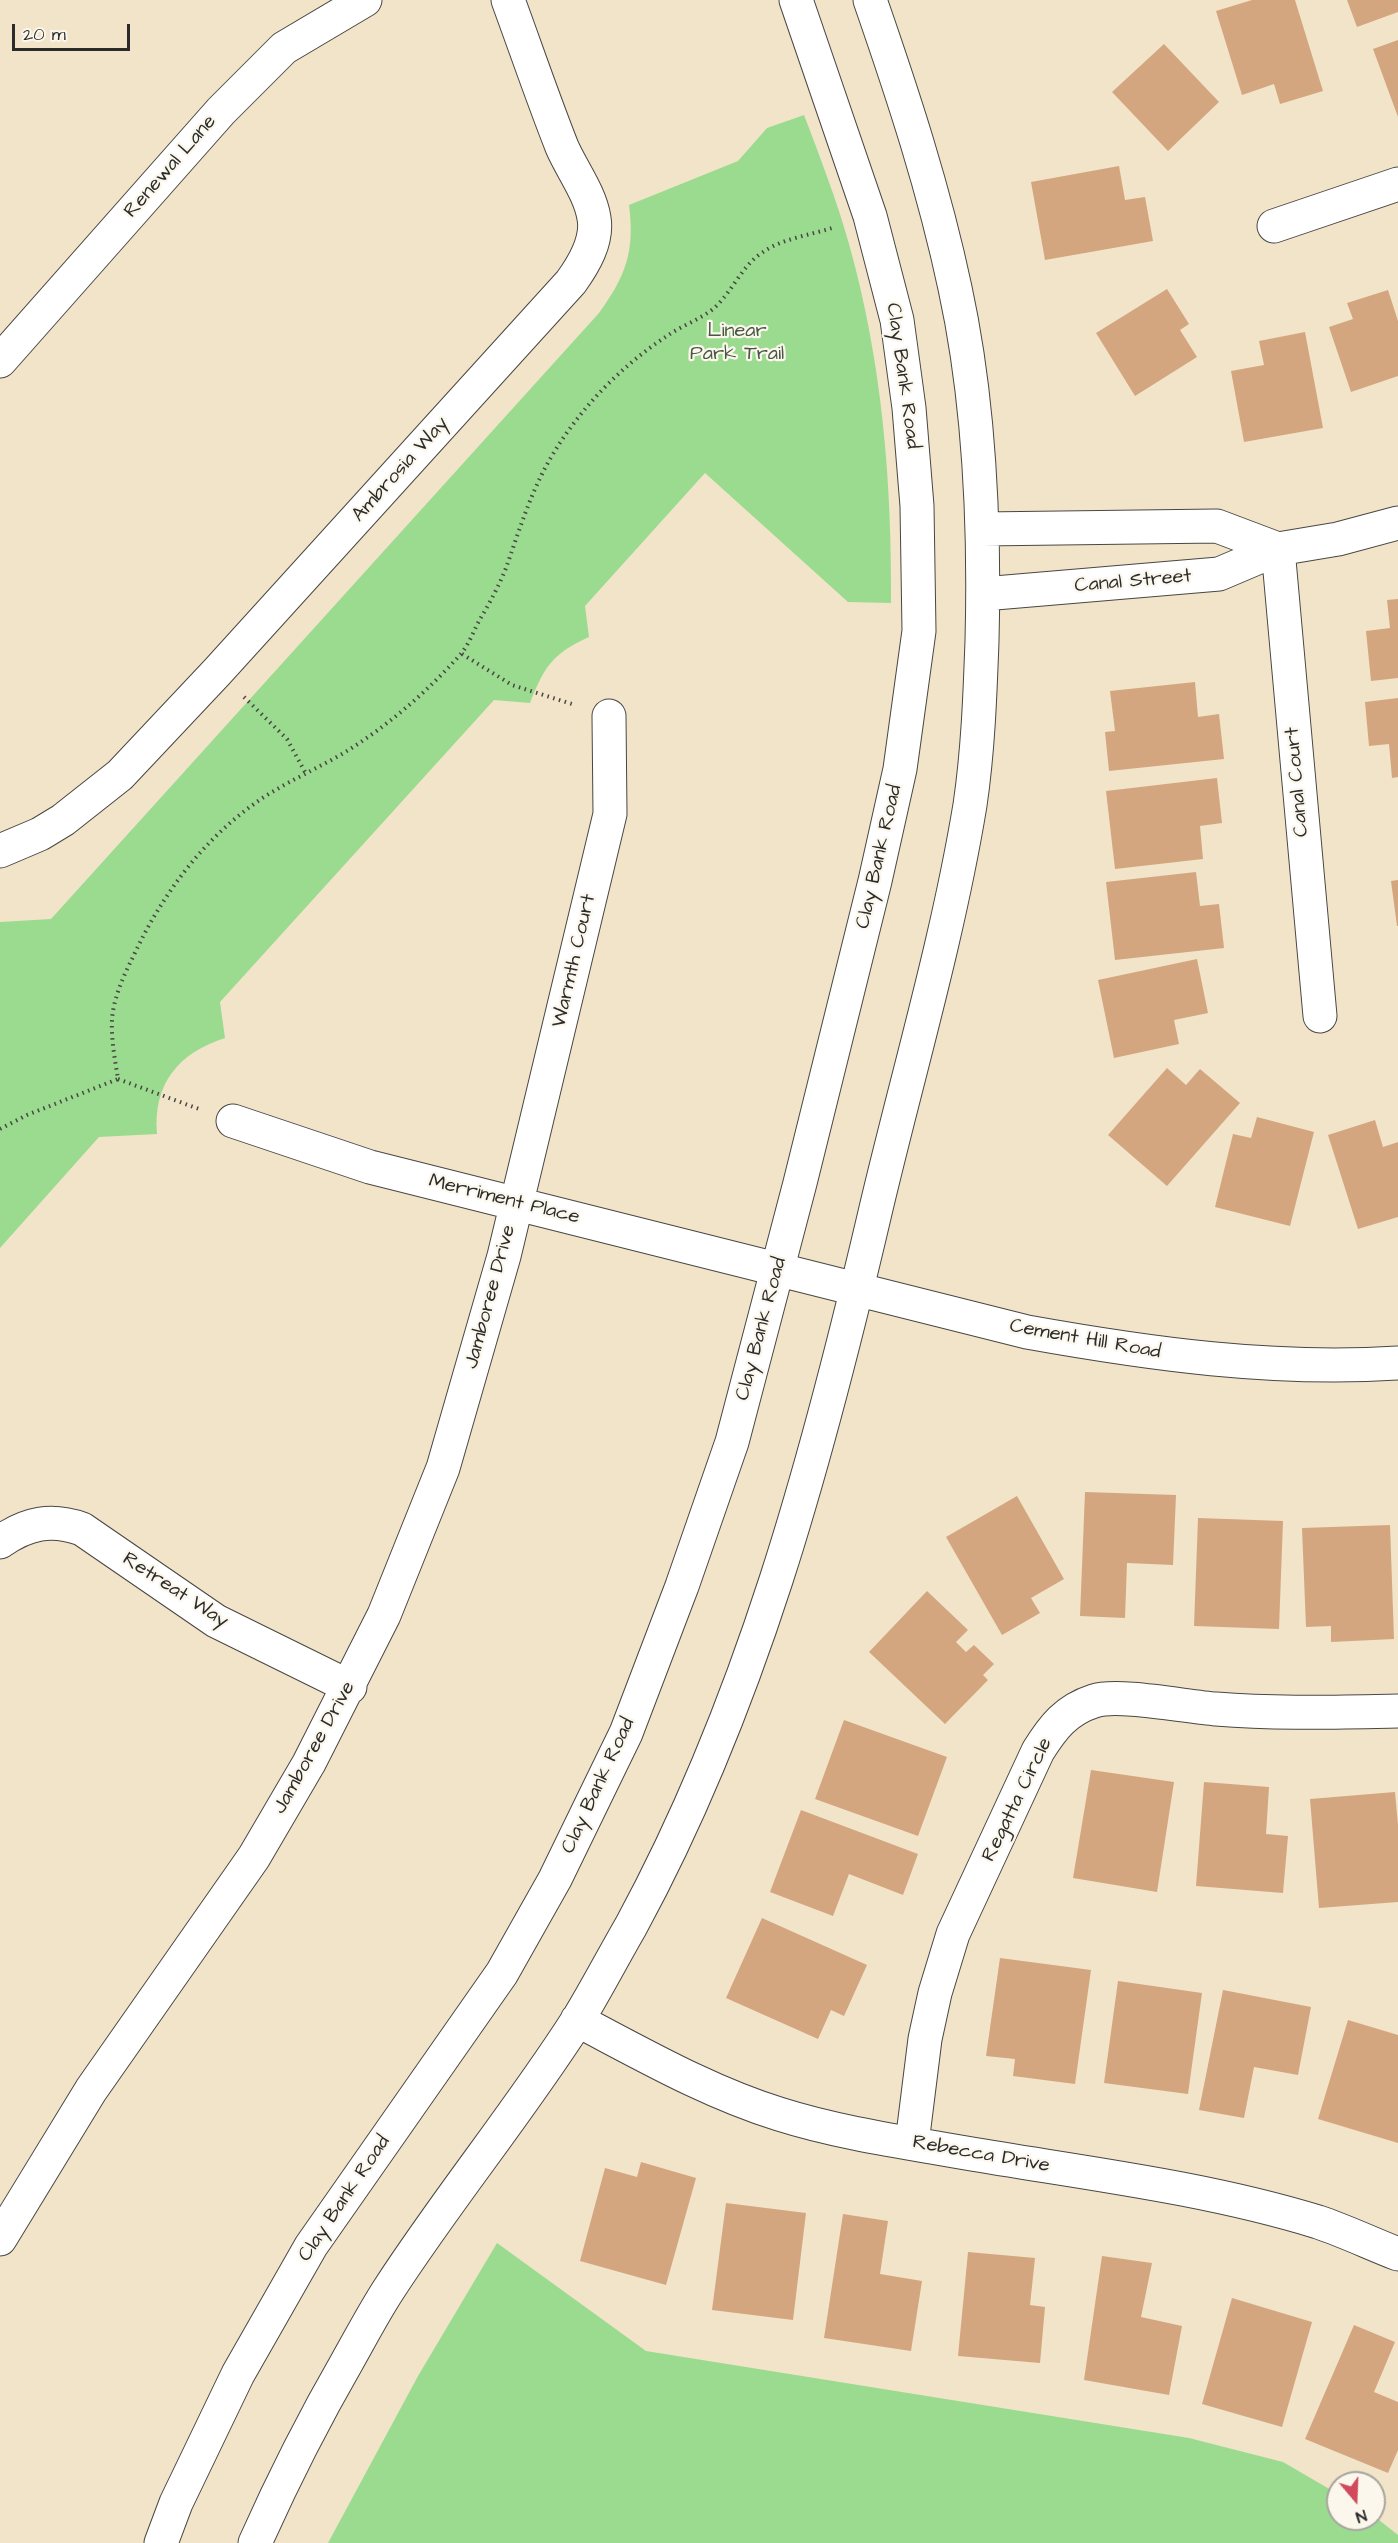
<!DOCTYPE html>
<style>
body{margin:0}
#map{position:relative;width:1398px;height:2543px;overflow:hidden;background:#f2e4c9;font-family:"Architects Daughter",sans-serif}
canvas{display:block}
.north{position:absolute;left:1326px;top:2471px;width:60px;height:60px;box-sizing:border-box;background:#fbf7ec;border:2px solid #a8a59f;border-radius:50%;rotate:161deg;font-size:16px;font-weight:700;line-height:24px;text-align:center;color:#2b2b2b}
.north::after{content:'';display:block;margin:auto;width:21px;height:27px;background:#d1495b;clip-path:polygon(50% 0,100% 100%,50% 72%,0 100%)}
.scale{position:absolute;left:12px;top:24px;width:118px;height:27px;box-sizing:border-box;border:3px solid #2b2b2b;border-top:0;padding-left:8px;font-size:18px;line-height:21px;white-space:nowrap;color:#2b2b2b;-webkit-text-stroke:4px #fbf7ec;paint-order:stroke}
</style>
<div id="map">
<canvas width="1398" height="2543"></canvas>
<div class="north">N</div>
<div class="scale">20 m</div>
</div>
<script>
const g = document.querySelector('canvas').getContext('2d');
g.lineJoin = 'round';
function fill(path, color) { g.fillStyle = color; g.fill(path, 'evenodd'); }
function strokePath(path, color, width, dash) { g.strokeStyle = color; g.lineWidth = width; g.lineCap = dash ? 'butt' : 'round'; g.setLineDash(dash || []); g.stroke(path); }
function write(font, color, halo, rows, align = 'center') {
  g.font = font + ' "Architects Daughter",sans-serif'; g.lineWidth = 4.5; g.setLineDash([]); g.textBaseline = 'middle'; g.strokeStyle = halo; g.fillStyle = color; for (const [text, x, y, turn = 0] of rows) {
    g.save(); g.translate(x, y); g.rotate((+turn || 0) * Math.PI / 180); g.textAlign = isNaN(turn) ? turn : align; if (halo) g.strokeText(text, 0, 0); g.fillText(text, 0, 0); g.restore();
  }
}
fill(new Path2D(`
 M804 115C820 157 837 201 849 244 882 361 892 482 891 603L848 602 705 473 585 606 589 637C553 653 544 667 530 703L494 700 220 1002 225 1038C178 1053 153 1084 157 1134L99 1137 0 1248V922L51 919 599 313C626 276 635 251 629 205L738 161 767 128Z
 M497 2243 646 2351 1189 2438 1283 2462 1338 2494V2519H1374V2516L1398 2535V2543H328L418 2376Z`), '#9bdb90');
fill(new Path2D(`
 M1252 0H1295L1323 91 1280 104 1274 84 1242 95 1216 11Z
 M1347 0H1398V12L1357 27Z
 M1398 40V117L1373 49Z
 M1164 44 1219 102 1168 151 1112 92Z
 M1119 166 1125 200 1145 197 1153 241 1045 260 1031 182Z
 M1167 289 1189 324 1180 330 1197 357 1135 396 1096 333Z
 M1388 290 1398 321V376L1351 392 1329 327 1353 319 1347 303Z
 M1305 332 1323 428 1244 442 1231 371 1264 365 1259 341Z
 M1398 599V678L1371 681 1366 631 1390 628 1387 600Z
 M1195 682 1198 717 1219 714 1224 759 1109 771 1105 732 1115 731 1110 691Z
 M1398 698V777L1392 778 1389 744 1369 746 1365 702Z
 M1217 778 1222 823 1200 826 1203 859 1115 869 1106 791Z
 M1196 872 1200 906 1219 904 1224 948 1115 960 1106 882Z
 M1398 880V926H1397L1391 881Z
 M1197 959 1208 1013 1174 1020 1179 1044 1114 1058 1098 980Z
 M1167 1068 1186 1085 1200 1069 1240 1103 1167 1186 1108 1135Z
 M1257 1117 1314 1132 1290 1226 1215 1207 1233 1134 1251 1138Z
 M1375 1120 1383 1147 1398 1142V1217L1358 1229 1328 1135Z
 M1085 1492 1176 1495 1173 1565 1127 1563 1125 1618 1080 1616Z
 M1017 1496 1064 1579 1031 1598 1040 1613 1002 1635 946 1537Z
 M1198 1518 1283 1521 1279 1629 1194 1626Z
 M1390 1525 1394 1639 1331 1642V1626L1306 1627 1302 1528Z
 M927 1591 968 1630 956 1642 966 1652 974 1645 994 1664 983 1675 988 1680 945 1724 869 1652Z
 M844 1720 947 1757 918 1836 815 1799Z
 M1091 1770 1174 1782 1157 1892 1073 1878Z
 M1204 1782 1269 1787 1266 1834 1288 1836 1283 1893 1196 1886Z
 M1395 1792 1398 1825V1902L1319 1908 1310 1799Z
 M801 1810 918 1854 903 1895 849 1874 833 1916 770 1892Z
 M762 1918 867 1965 844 2016 831 2010 818 2039 726 1998Z
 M1000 1958 1091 1970 1075 2084 1013 2076 1015 2059 986 2056Z
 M1118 1981 1202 1993 1188 2094 1104 2083Z
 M1223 1990 1311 2007 1298 2075 1254 2067 1244 2118 1199 2110Z
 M1348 2020 1398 2035V2143L1318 2119Z
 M641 2162 696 2178 666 2285 580 2261 605 2168 637 2177Z
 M726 2203 806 2213 793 2320 712 2310Z
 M843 2214 888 2221 880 2274 922 2281 911 2351 824 2338Z
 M968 2252 1035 2258 1030 2305 1045 2307 1040 2363 958 2356Z
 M1102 2256 1152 2263 1141 2317 1182 2326 1169 2395 1084 2380Z
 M1232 2298 1312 2322 1282 2427 1202 2404Z
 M1354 2325 1395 2342 1374 2392 1398 2402V2450L1388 2473 1305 2439Z`), '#d3a680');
const minor = new Path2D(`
 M1274 226 1398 184
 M0 361 221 111 284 48 365 0
 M982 529 1217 526 1278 549
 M1278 549 1320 1016
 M983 594 1219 574 1278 549 1338 539 1398 523
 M0 851 40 834 63 820 120 775 217 672 571 282C584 264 598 241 594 218 590 193 572 170 562 147 543 99 526 49 508 0
 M233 1121 370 1167 1027 1332C1150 1354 1273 1371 1398 1363
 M0 1542C27 1523 51 1518 82 1529L216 1621 350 1687
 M577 2020C642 2054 708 2092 779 2114 839 2133 903 2142 966 2153 1083 2173 1204 2187 1318 2222 1345 2231 1372 2244 1398 2254
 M912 2143 925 2039 935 1993 953 1934 1038 1751C1053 1727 1066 1710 1094 1701 1118 1693 1187 1707 1216 1709 1276 1714 1338 1712 1398 1711
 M0 2239 91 2090 254 1857 309 1763 384 1615 443 1468 504 1256 610 814 609 716
 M161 2543 176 2503 238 2374 311 2246 502 1973 555 1879 626 1733 682 1586 732 1442 800 1183 875 881 900 769 919 631 917 506 909 408 897 320 870 216 796 0
 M255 2543C283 2480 314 2419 348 2360 361 2337 374 2312 389 2289 448 2198 518 2113 577 2021 596 1990 613 1957 631 1926 751 1705 817 1460 874 1217 906 1080 947 944 970 805 978 751 980 696 982 641 985 524 980 403 955 288 934 189 903 95 870 0`);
strokePath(minor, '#494743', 35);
strokePath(new Path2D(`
 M462 654 512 685 575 705
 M244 697 287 739 305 772
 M118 1079 199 1109
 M0 1129 27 1115 118 1079C115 1060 111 1039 112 1020 113 1000 123 977 132 959 162 894 204 837 264 797 289 781 316 769 342 754 385 728 425 694 459 656 468 647 473 632 479 621 489 604 499 586 506 568 517 537 527 504 542 474 569 420 616 369 667 336 681 326 699 320 713 309 732 293 741 266 763 252 783 238 812 235 835 227`), '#494743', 4, [1.5, 4.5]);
strokePath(minor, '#fff', 33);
write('20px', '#2b2b2b', '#fbf7ec', [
 ["Renewal Lane",171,167,-49],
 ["Clay Bank Road",902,376,82],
 ["Ambrosia Way",401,470,-48],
 ["Canal Street",1133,582,-5],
 ["Canal Court",1298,782,-95],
 ["Clay Bank Road",880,857,-77],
 ["Warmth Court",575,961,-77],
 ["Merriment Place",504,1200,14],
 ["Jamboree Drive",491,1297,-75],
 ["Clay Bank Road",762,1329,-75],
 ["Cement Hill Road",1085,1340,10],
 ["Retreat Way",175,1591,33],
 ["Jamboree Drive",315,1748,-61],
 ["Clay Bank Road",599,1786,-65],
 ["Regatta Circle",1018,1800,-64],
 ["Rebecca Drive",981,2155,10],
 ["Clay Bank Road",345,2199,-56]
]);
write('20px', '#475744', '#fbf7ec', [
 ["Linear",737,332],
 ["Park Trail",737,355]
]);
</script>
